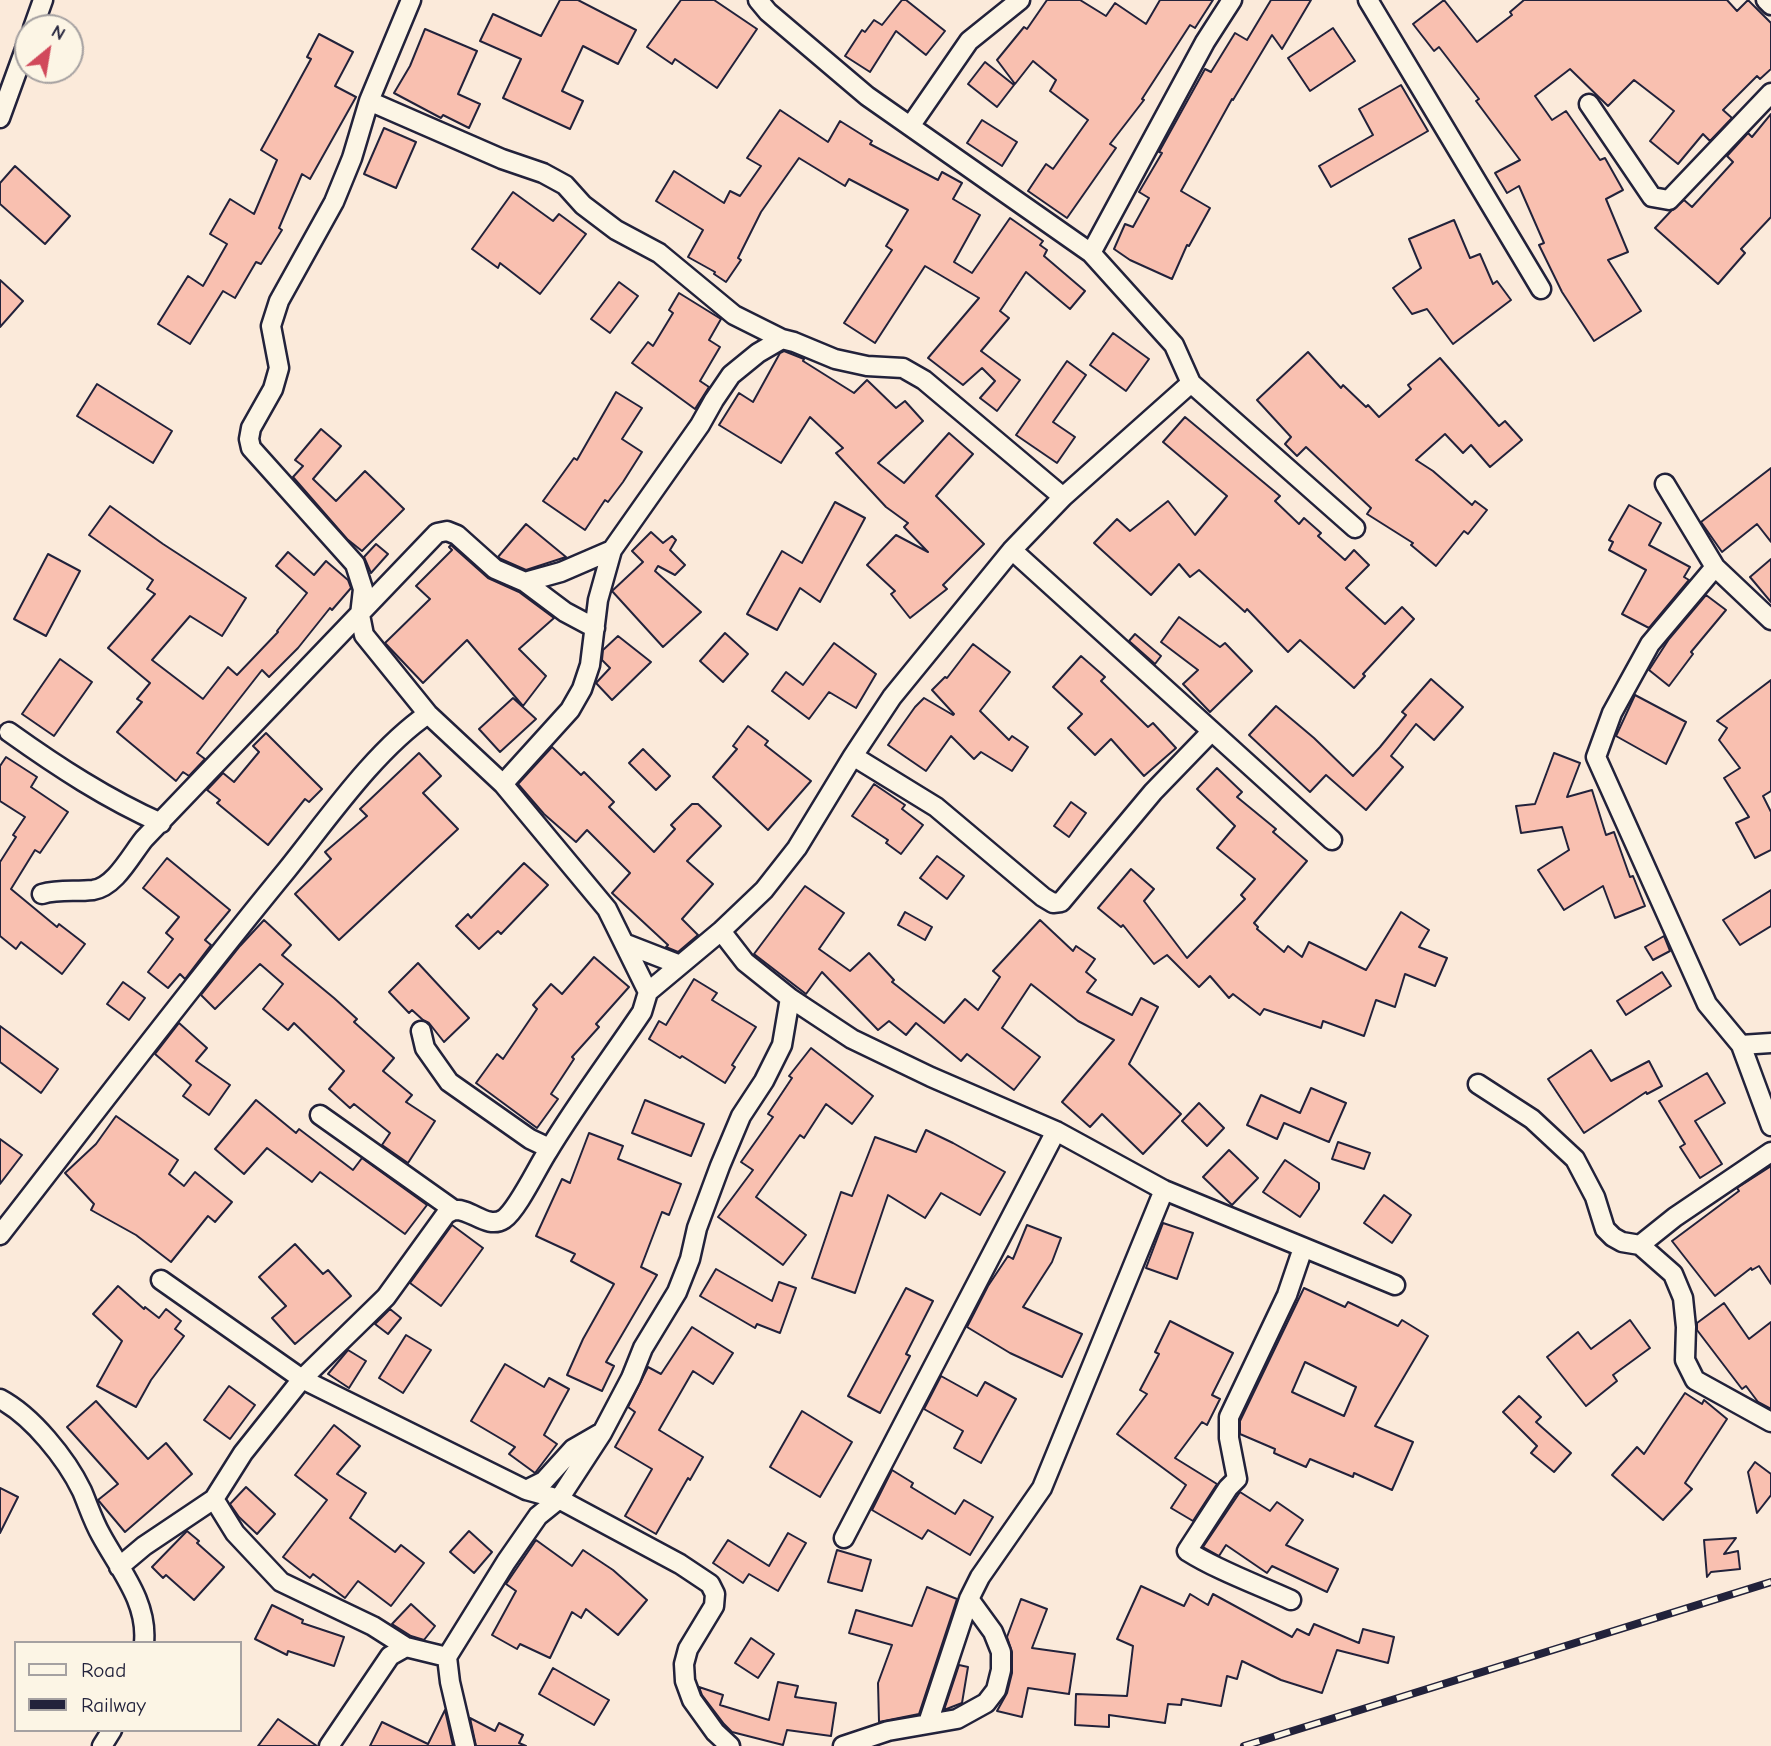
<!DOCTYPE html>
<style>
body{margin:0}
#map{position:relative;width:1771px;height:1746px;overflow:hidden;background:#fbeada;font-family:"Comic Neue",sans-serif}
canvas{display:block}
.legend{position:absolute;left:14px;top:1641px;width:228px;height:91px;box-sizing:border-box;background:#fcf5e5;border:2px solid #a5a1a1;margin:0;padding:9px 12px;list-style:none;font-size:21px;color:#22223b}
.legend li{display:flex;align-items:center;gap:14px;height:35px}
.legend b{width:35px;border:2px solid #a5a1a1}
.north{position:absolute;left:14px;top:14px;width:70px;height:70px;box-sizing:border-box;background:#fcf5e5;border:2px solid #a5a1a1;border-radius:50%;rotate:30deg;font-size:19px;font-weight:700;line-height:28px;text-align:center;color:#22223b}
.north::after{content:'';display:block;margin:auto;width:24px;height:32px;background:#d1495b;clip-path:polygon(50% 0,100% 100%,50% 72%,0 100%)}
</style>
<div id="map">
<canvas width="1771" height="1746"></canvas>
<ul class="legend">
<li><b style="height:9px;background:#fcf5e5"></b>Road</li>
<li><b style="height:9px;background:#22223b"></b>Railway</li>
</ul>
<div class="north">N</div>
</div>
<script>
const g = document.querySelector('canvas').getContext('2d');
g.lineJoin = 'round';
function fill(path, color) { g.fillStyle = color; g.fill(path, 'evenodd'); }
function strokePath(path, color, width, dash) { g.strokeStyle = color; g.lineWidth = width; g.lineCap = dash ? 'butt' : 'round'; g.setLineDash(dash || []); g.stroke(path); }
const building = new Path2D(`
 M560 0H578L636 30 618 64 583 46 562 91 583 101 570 129 503 98 521 59 480 41 493 14 541 36Z
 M681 0H714L757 29 717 88 675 59 672 64 647 47Z
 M902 0H906L945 31 926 55 896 31 870 72 845 56 862 30 865 32 874 20 882 25Z
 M1047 0H1080L1106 16 1115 3 1146 24 1160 0H1213L1195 28 1190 25 1142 99 1144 100 1110 144 1116 148 1067 218 1028 191 1046 164 1053 169 1088 120 1050 91 1056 80 1033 61 1015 84 997 60 1024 27 1027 29Z
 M1271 0H1311L1282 49 1272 35 1233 100 1232 99 1181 191 1210 208 1189 246 1187 245 1172 279 1130 260 1114 249 1125 224 1133 227 1149 198 1139 192 1162 153 1159 152 1205 69 1211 72 1235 33 1247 40Z
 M1444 0 1477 42 1512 15 1510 12 1524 0H1727L1737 11 1748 0 1771 23V69L1760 79 1757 76 1723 110 1732 118 1710 141 1703 134 1678 164 1650 141 1674 111 1634 80 1608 106 1570 69 1535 96 1552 120 1566 111 1600 160 1605 158 1623 190 1606 199 1628 252 1608 260 1641 311 1594 341 1562 292 1539 245 1544 243 1519 186 1507 193 1495 173 1520 160 1476 101 1479 99 1439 47 1434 51 1413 24Z
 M1333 28 1355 61 1310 91 1288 58Z
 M425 29 477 51 458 94 480 104 469 128 443 115 441 118 394 93 410 66Z
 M319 34 353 52 335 86 356 97 310 179 302 174 279 228 282 230 261 264 256 262 235 298 223 291 190 344 158 324 188 276 203 286 227 244 210 234 230 199 254 214 277 160 261 150 311 59 307 57Z
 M985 62 1014 85 997 107 968 84Z
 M1401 85 1428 131 1331 187 1319 166 1373 135 1359 109Z
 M780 110 828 142 840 121 872 141 870 144 938 180 942 172 962 183 953 199 980 215 954 262 972 273 1010 218 1043 241 1040 245 1047 250 1044 256 1085 291 1070 309 1026 272 1000 311 1009 318 981 351 1020 380 997 411 980 398 995 381 982 368 963 385 928 358 979 298 925 266 875 343 844 323 892 250 886 246 908 210 849 179 845 186 799 158 761 212 738 258 741 260 726 282 714 274 715 272 688 257 703 230 656 201 674 171 724 203 730 191 740 196 761 166 747 158Z
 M1771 114V217L1741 249 1745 253 1718 284 1655 228 1671 211 1684 200 1692 207 1733 162 1727 156 1748 133 1752 137Z
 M982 120 1017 142 1002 166 967 143Z
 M384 128 416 142 396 188 364 174Z
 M15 166 70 216 45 244 0 204V183Z
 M513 192 553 221 559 214 586 234 540 294 500 263 498 268 472 249Z
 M1454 220 1470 258 1480 254 1493 284 1497 281 1511 300 1453 344 1427 309 1412 314 1393 288 1421 268 1409 239Z
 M0 280 23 301 0 327Z
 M619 282 638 296 610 333 591 319Z
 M679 293 721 319 709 340 720 347 700 381 709 387 695 409 632 363 648 342 653 346 673 313 669 310Z
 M1113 333 1149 359 1126 391 1090 365Z
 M784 351 804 359 803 361 854 393 867 380 896 408 905 401 923 421 878 463 904 483 949 433 973 454 936 496 984 544 943 585 947 589 910 618 891 594 895 591 867 565 896 535 928 552 904 527 908 523 886 507 836 453 843 448 810 417 781 463 719 425 739 393 753 402 780 353Z
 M1308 352 1341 388 1343 385 1366 407 1368 405 1379 417 1411 389 1408 385 1440 358 1499 426 1505 421 1522 440 1490 467 1471 445 1463 453 1445 434 1416 460 1433 471 1472 505 1475 501 1487 510 1468 534 1464 531 1436 566 1411 545 1413 543 1367 514 1371 508 1306 447 1297 456 1285 444 1291 437 1257 400Z
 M1067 361 1086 375 1053 422 1075 437 1057 463 1016 435Z
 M97 384 172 431 153 463 77 416Z
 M616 392 642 408 622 439 642 452 623 482 608 502 605 500 585 530 543 501 574 458 577 460Z
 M1185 417 1280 496 1275 501 1299 524 1304 518 1321 533 1318 536 1345 560 1354 550 1369 565 1346 588 1385 624 1402 607 1414 619 1363 674 1365 676 1354 688 1300 640 1288 652 1247 609 1245 612 1199 570 1190 577 1179 564 1151 595 1094 543 1117 519 1130 531 1168 501 1195 535 1227 496 1163 442Z
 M321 429 341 446 313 479 336 501 365 471 404 509 362 551 347 539 293 477 303 466 295 460Z
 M1771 468V542L1757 524 1722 552 1701 522Z
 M835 502 865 518 820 602 800 588 777 630 747 614 782 551 802 563Z
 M1629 505 1661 523 1649 545 1690 567 1684 577 1689 580 1649 628 1622 614 1646 570 1609 550 1613 542 1609 540Z
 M110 506 163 544 246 598 222 636 190 616 152 660 203 699 228 667 237 675 278 632 277 631 307 593 276 566 288 552 314 575 326 561 348 580 351 588 332 610 330 608 298 648 269 677 262 670 197 753 205 759 189 776 183 772 176 781 117 732 142 702 137 699 150 683 108 648 155 594 147 589 153 580 89 535Z
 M526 524 566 557 526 570 501 559 498 557Z
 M651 532 663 543 672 536 676 540 670 550 685 565 675 575 658 566 655 571 701 612 663 647 612 591 643 562 632 551Z
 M376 544 388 554 371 573 364 557Z
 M451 545 488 578 519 592 554 618 519 649 546 676 523 706 467 640 423 683 385 643 430 599 416 586 452 550 449 547Z
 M48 554 80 571 46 636 14 619Z
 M1771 559V602L1750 577Z
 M1706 595 1726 610 1691 652 1693 654 1669 686 1649 670 1669 639Z
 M1179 617 1220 647 1225 643 1252 671 1210 712 1183 684 1198 670 1161 642Z
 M725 633 748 654 723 682 700 661Z
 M1135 634 1161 656 1155 664 1129 641Z
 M618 636 651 662 612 700 596 683 610 668 602 660 603 650Z
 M834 643 876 674 856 708 829 692 809 719 772 691 786 672 803 685Z
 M973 644 1010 672 980 711 1009 740 1012 736 1028 747 1012 771 981 752 974 759 951 736 926 771 888 745 915 707 924 698 953 715 954 714 932 690 945 677 947 678Z
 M1081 656 1105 677 1101 681 1148 727 1153 723 1176 748 1144 776 1111 739 1095 755 1068 728 1082 714 1053 687Z
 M60 659 92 682 54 736 22 714Z
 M1431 679 1463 707 1434 740 1416 724 1391 756 1403 767 1366 810 1326 775 1310 792 1249 735 1276 706 1314 738 1353 776 1380 747 1406 715 1402 712Z
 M1771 680V791L1763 796 1771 812V850L1755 858 1736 823 1749 817 1724 778 1740 768 1719 740 1727 728 1717 721Z
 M1635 695 1686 722 1666 764 1616 736Z
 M513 698 536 719 500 752 479 729Z
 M748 726 768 741 765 745 811 781 768 830 713 777 737 749 733 746Z
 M266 733 322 789 309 802 305 799 268 845 217 803 220 800 207 790 223 773 234 782 259 752 253 746Z
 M552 747 581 775 584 772 614 802 609 807 654 852 675 829 671 825 692 804H698L721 826 687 861 713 884 682 919 698 935 678 952 666 947 668 945 612 893 630 873 587 830 576 842 544 814 518 784Z
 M643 749 670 776 656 790 629 763Z
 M419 753 441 776 423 793 458 829 339 940 295 894 331 859 325 852 367 816 360 809Z
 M1554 753 1580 763 1567 797 1592 790 1606 835 1614 832 1630 877 1633 876 1645 906 1615 918 1603 886 1564 910 1538 870 1569 850 1562 827 1521 833 1516 806 1535 804Z
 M6 757 37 777 31 787 68 812 40 853 35 850 11 889 57 927 59 924 85 944 62 974 21 942 16 949 0 936V862L16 837 13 835 25 817 0 801V766Z
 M1217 768 1242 792 1237 797 1276 829 1273 832 1307 861 1254 923 1258 927 1257 929 1284 952 1288 946 1302 957 1309 942 1366 970 1401 912 1429 930 1419 947 1447 958 1435 986 1405 974 1395 1007 1376 1000 1364 1036 1323 1021 1321 1028 1264 1009 1260 1015 1233 994 1229 998 1210 976 1199 987 1167 955 1154 964 1123 925 1121 927 1098 908 1131 869 1154 889 1144 901 1187 958 1245 899 1241 895 1255 879 1217 848 1235 826 1197 789Z
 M874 784 905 805 902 809 923 825 901 854 886 843 888 840 852 816Z
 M1071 802 1086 813 1069 837 1054 826Z
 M937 856 964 876 947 899 920 878Z
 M167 858 230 910 205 940 211 945 185 979 180 974 168 988 148 972 173 939 166 933 179 917 143 888Z
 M524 863 548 885 501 934 498 931 479 949 456 926 468 914 471 918Z
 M805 886 844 913 819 949 850 971 869 953 894 980 892 982 944 1023 965 999 978 1010 1000 977 993 971 1040 920 1073 951 1076 946 1095 959 1086 972 1096 980 1087 992 1132 1015 1141 998 1158 1007 1129 1064 1181 1114 1143 1154 1102 1114 1090 1127 1062 1102 1114 1040 1078 1021 1031 984 1002 1028 1040 1057 1014 1090 967 1054 961 1061 916 1023 906 1035 889 1021 878 1030 822 972 806 994 754 954Z
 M1771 890V926L1740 945 1723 920Z
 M905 912 932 927 925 940 898 925Z
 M264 920 291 945 282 955 334 998 357 1019 354 1022 394 1058 383 1071 412 1095 406 1102 435 1121 408 1163 382 1145 390 1133 354 1104 350 1108 329 1089 344 1071 294 1023 288 1030 263 1009 283 984 260 964 215 1009 201 995 240 946Z
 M1664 936 1670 951 1653 960 1645 947Z
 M594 957 629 987 596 1024 599 1027 572 1057 574 1059 551 1094 558 1099 537 1128 476 1083 497 1054 503 1059 537 1009 533 1005 551 984 562 994Z
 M418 963 469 1018 444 1042 429 1023 423 1020 412 1010 409 1013 389 992Z
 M1662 972 1671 986 1626 1015 1617 1001Z
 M694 979 717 993 712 1000 756 1027 732 1065 735 1067 725 1083 682 1056 680 1058 649 1039 659 1021 666 1025Z
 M123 982 145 998 129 1020 107 1004Z
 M179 1023 207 1048 196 1061 230 1085 209 1115 183 1096 191 1085 155 1054Z
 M0 1026 58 1069 41 1093 0 1062Z
 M811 1048 873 1096 852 1124 826 1104 804 1138 800 1135 756 1197 806 1235 783 1265 718 1217 753 1170 741 1162 773 1117 768 1114 792 1078 789 1076Z
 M1591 1050 1611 1081 1649 1061 1662 1086 1647 1094 1646 1092 1584 1133 1548 1079Z
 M1707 1073 1725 1103 1695 1121 1722 1164 1700 1178 1680 1147 1685 1144 1659 1101Z
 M1311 1088 1346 1103 1329 1142 1284 1123 1277 1139 1247 1125 1261 1095 1300 1113Z
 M256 1100 296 1133 299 1129 353 1170 362 1158 427 1205 405 1234 320 1172 312 1182 267 1148 244 1174 215 1149Z
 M645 1100 704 1124 691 1156 632 1133Z
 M1199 1103 1224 1128 1207 1146 1182 1121Z
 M116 1116 178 1160 169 1174 184 1186 195 1172 232 1202 215 1222 208 1216 171 1262 136 1235 91 1210 94 1204 65 1173 96 1144Z
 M926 1130 953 1143 1005 1172 980 1215 941 1193 925 1218 888 1195 855 1293 812 1278 841 1192 852 1196 875 1137 916 1152Z
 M589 1133 623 1146 618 1159 681 1184 669 1215 662 1212 641 1267 657 1275 606 1362 614 1366 602 1391 567 1375 583 1339 614 1284 571 1261 575 1254 536 1236 562 1179 570 1183Z
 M0 1139 22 1155 0 1184Z
 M1338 1142 1370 1153 1364 1169 1332 1159Z
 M1229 1150 1258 1178 1232 1205 1203 1177Z
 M1285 1160 1319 1183V1189L1300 1217 1263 1192Z
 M1771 1166V1284L1759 1266 1752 1270 1751 1268 1715 1296 1672 1241 1739 1191 1737 1188Z
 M1384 1195 1411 1215 1392 1243 1364 1223Z
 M1163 1223 1193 1233 1177 1279 1146 1268Z
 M452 1225 483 1248 441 1306 410 1283Z
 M1027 1225 1061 1238 1052 1262 1023 1307 1082 1334 1062 1377 1010 1353 967 1327 988 1286 1008 1256 1013 1259Z
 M295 1244 323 1274 328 1270 351 1296 295 1344 272 1318 286 1306 259 1277Z
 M716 1269 772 1301 779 1282 796 1288 780 1333 757 1324 755 1328 700 1296Z
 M118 1286 144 1309 145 1307 159 1318 166 1309 181 1321 175 1329 184 1336 151 1380 136 1407 97 1386 122 1341 93 1314Z
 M906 1288 933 1301 906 1354 910 1356 880 1413 848 1396Z
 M1304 1288 1345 1307 1348 1302 1398 1326 1402 1320 1428 1336 1375 1426 1413 1442 1392 1490 1354 1473 1353 1477 1310 1459 1306 1467 1274 1453 1275 1449 1240 1434V1421ZM1305 1362 1356 1387 1344 1416 1292 1392Z
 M1724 1303 1749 1339 1771 1322V1409L1758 1402 1746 1386 1742 1389 1697 1330V1323Z
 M390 1309 401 1318 388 1334 375 1324Z
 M1630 1320 1650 1348 1613 1375 1617 1381 1586 1406 1547 1357 1578 1332 1591 1349Z
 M1170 1321 1233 1353 1212 1395 1220 1399 1207 1425 1202 1422 1175 1458 1217 1484 1193 1521 1171 1508 1186 1485 1117 1434 1147 1394 1140 1390 1159 1354 1155 1352Z
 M692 1327 733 1353 713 1384 693 1371 659 1430 703 1457 690 1480 688 1478 656 1534 625 1516 652 1469 615 1447 635 1412 628 1407 648 1367 661 1374Z
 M406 1335 431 1350 403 1393 379 1378Z
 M348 1350 366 1361 349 1388 328 1374Z
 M505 1364 544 1387 549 1378 569 1389 544 1435 557 1444 535 1473 509 1454 515 1447 471 1421Z
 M941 1376 977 1396 985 1382 1016 1399 981 1463 954 1448 963 1431 924 1409Z
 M229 1386 255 1405 230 1439 204 1420Z
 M1685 1393 1702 1404 1704 1400 1727 1419 1685 1483 1692 1489 1663 1520 1612 1475 1637 1447 1644 1454Z
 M1519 1396 1541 1417 1536 1422 1571 1453 1554 1472 1531 1453 1537 1446 1503 1412Z
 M96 1401 148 1459 166 1443 192 1474 125 1532 98 1500 118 1484 67 1427Z
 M802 1411 852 1442 820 1497 770 1467Z
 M334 1425 360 1446 337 1474 366 1493 350 1518 395 1552 401 1545 424 1563 391 1606 358 1581 345 1598 313 1574 310 1578 283 1557 327 1500 295 1475Z
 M1755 1462 1771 1474V1495L1757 1513 1748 1472Z
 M892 1470 913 1483 911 1487 955 1514 964 1500 993 1517 970 1555 928 1530 922 1539 872 1510Z
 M246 1487 275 1514 257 1534 239 1517 230 1504Z
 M0 1488 18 1497 0 1533Z
 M1240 1492 1270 1511 1277 1502 1303 1520 1286 1545 1338 1569 1327 1592 1272 1566 1267 1573 1226 1545 1219 1556 1203 1547Z
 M187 1531 199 1541 197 1543 224 1567 194 1600 166 1575 163 1578 152 1567Z
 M469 1531 492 1552 474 1573 450 1552Z
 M788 1533 806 1543 778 1591 749 1574 743 1583 713 1563 728 1540 769 1566Z
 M1736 1538 1724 1554 1738 1551 1740 1569 1711 1572 1707 1577 1704 1540Z
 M536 1540 572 1566 583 1550 613 1570 647 1600 618 1635 586 1609 581 1618 572 1612 550 1658 520 1644 517 1649 492 1635 516 1591 506 1584Z
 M837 1550 871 1560 862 1591 828 1582Z
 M1141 1586 1184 1606 1190 1594 1208 1605 1213 1594 1292 1637 1297 1629 1309 1635 1314 1624 1359 1643 1363 1629 1394 1637 1388 1663 1337 1650 1322 1693 1281 1680 1242 1661 1237 1679 1227 1676 1221 1706 1182 1699 1181 1705 1168 1704 1165 1723 1109 1715V1727L1075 1725 1076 1694 1127 1696 1133 1646 1117 1639Z
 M927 1587 957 1599 919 1714 879 1722 878 1683 892 1645 849 1633 856 1610 912 1626Z
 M1021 1599 1047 1609 1032 1648 1075 1654 1069 1694 1028 1688 1022 1717 997 1711 1007 1693 1012 1673V1652L1007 1637Z
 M411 1604 435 1626 424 1640 411 1636 392 1624Z
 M272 1605 303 1620 302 1623 344 1637 334 1666 288 1651 287 1655 255 1639Z
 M751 1638 774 1654 758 1678 735 1663Z
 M959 1665 968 1667 962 1703 944 1710Z
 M553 1668 609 1700 594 1725 539 1694Z
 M778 1682 798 1686 795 1697 836 1703 831 1736 787 1730 783 1745 732 1732 724 1724 702 1695 699 1687 723 1695 720 1705 769 1720Z
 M445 1710 453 1746H370L382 1722 428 1744Z
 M470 1718 495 1731 499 1723 523 1735 519 1743 526 1746H476Z
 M278 1719 317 1746H258Z`);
fill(building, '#f9c0b0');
strokePath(building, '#22223b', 2);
const minor = new Path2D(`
 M411 0 369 101 352 158 334 202 279 301 271 326 279 368 273 389 251 428 249 439 251 448 355 564 363 589 360 615 364 635 428 714 503 784 607 909 648 992
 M758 0 768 12 867 96 1091 253 1174 345 1191 383 1355 528
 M1368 0 1541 289
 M1766 0 1771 5
 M33 28 43 0
 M369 101 502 159 543 173 565 185 583 205 616 230 659 253 734 315 782 339 794 342 835 359 867 366 903 368 924 380 1063 497
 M1589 104 1652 197 1669 200 1771 93
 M0 118 28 41
 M911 125 969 41 1020 0
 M1091 253 1205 42 1232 0
 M1665 484 1715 567 1771 620
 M1012 550 1332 840
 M1715 567 1650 644 1612 713 1596 757 1707 1004 1741 1045 1771 1126
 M525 582 561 572 612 550
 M9 732C58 767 107 799 161 823
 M853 756 936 807 1043 897 1053 903 1061 902 1153 792 1211 732
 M503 784 570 710 582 689 590 665 598 600 612 550 700 425 714 400 731 375 758 353 782 339
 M42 894C59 889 75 892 93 890 115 887 131 855 144 839L437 533 447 531 457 535 495 569 525 582 565 612 595 628
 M721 931 745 962 790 998 852 1039 931 1077 1056 1131 1164 1190 1395 1285
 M626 944 680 965
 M421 1031 425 1048 449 1082 530 1139 549 1148
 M1741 1045 1771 1043
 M1478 1084 1532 1119 1575 1159 1595 1197 1605 1229 1613 1237 1622 1242 1640 1245 1673 1274 1683 1298 1686 1327 1685 1360 1695 1380 1771 1422
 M320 1115 454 1210C471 1208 487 1230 504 1219 518 1209 538 1166 548 1151 577 1103 611 1058 642 1012L648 992 721 931 764 890 797 848 853 756 892 697 1012 550 1063 497 1191 383
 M0 1235C95 1113 188 990 286 871 327 820 375 750 428 714
 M1640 1245 1675 1217 1771 1152
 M161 1280 302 1379 526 1490 559 1499 680 1564 710 1584 715 1594 714 1606 688 1649 684 1664 685 1681 692 1700 715 1732 730 1746
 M0 1399C32 1416 66 1458 82 1491 88 1505 93 1521 101 1535 120 1570 148 1602 144 1643
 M526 1490 544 1481 573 1449 599 1434
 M214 1499 235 1533 281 1582 373 1626 406 1647 447 1657
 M844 1538 1056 1131
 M119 1567 144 1546 214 1499 243 1453 302 1379 386 1297 446 1214 454 1210
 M1291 1600C1256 1584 1219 1571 1187 1551L1228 1488 1237 1479 1229 1438V1417L1287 1295 1303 1248
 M928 1723 969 1599 980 1577 1042 1488 1164 1190
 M102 1746 112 1730
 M329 1746 390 1656 406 1647
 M465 1746 450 1682 447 1657 506 1562 538 1516 559 1499 602 1433 631 1378 643 1348 677 1292 690 1259 697 1228 720 1166 741 1116 764 1081 782 1045 790 998
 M843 1746 888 1731 957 1719 986 1703 996 1690 1001 1670V1652L993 1632 969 1599`);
strokePath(minor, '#22223b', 23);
strokePath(minor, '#fcf5e5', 18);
const rail = new Path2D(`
 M1244 1746 1771 1582`);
strokePath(rail, '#22223b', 8);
strokePath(rail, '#fcf5e5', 5, [16]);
</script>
